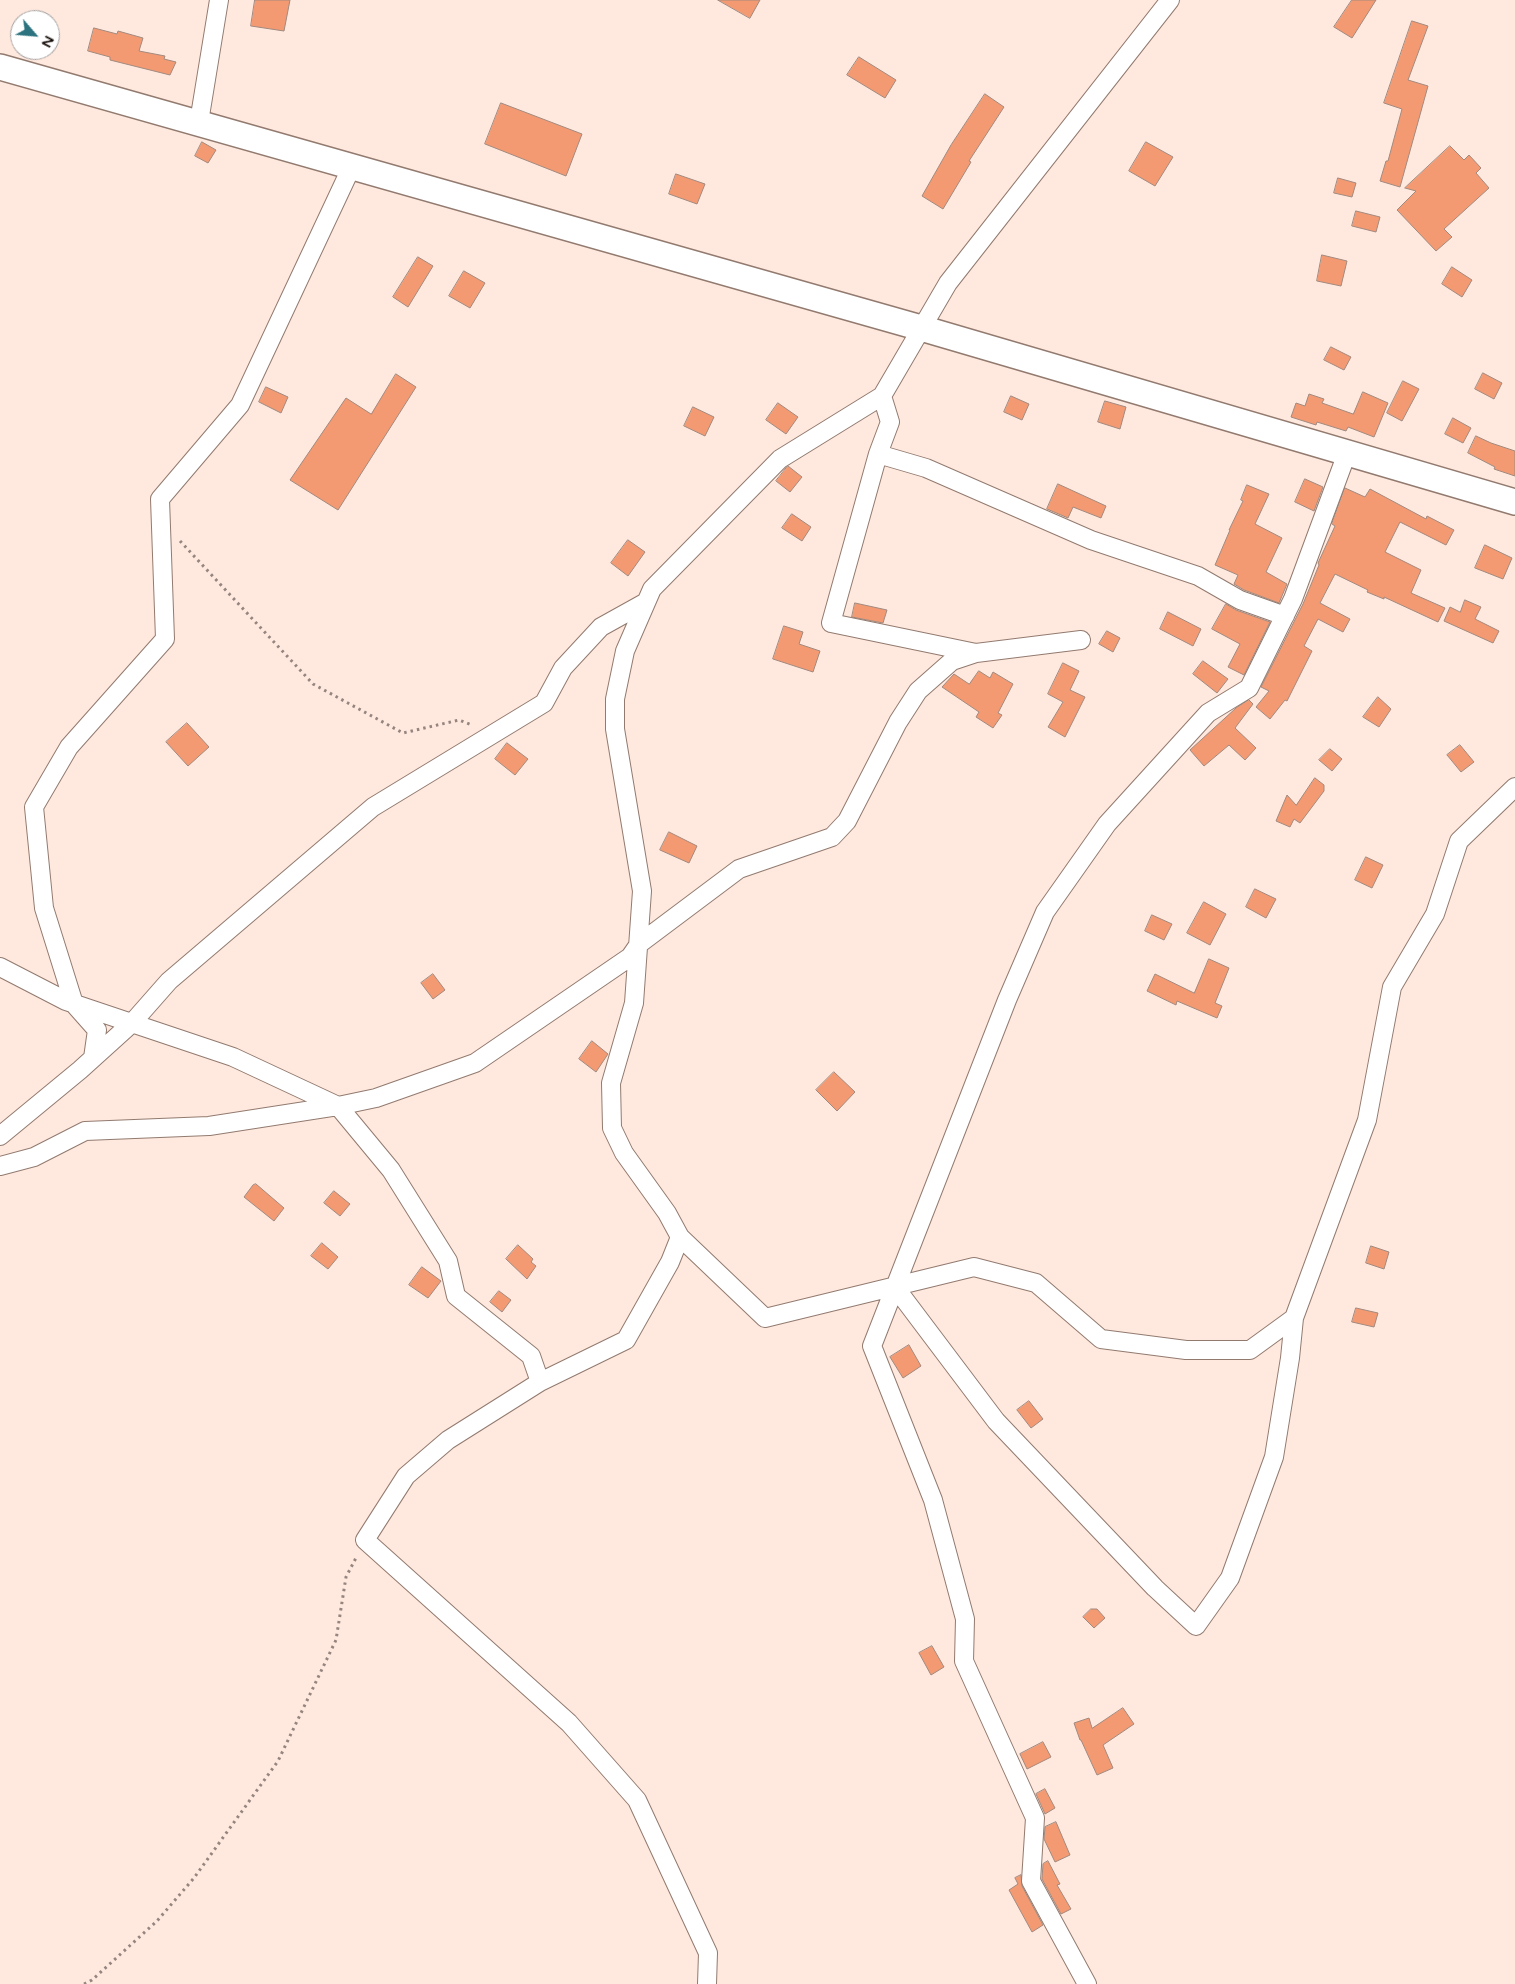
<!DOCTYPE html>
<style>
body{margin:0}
#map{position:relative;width:1515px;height:1984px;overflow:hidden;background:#ffe9df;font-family:"Varela Round",sans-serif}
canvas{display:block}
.north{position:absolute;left:10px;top:10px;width:50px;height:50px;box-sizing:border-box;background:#fff;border:1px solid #a39f9d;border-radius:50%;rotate:117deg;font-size:14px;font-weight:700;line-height:20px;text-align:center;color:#180f0b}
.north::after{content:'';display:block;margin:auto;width:18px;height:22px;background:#2c737f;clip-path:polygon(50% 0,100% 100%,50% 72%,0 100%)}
</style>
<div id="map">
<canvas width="1515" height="1984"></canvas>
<div class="north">N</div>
</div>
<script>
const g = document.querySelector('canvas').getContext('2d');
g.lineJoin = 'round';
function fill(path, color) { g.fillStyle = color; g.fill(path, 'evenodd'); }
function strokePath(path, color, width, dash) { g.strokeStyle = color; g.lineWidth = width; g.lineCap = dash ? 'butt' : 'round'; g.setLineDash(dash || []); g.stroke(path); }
const building = new Path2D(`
 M255 0H290L284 31 251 26Z
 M718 0H760L750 18Z
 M1352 0H1376L1352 38 1334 27Z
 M1412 21 1428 26 1408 80 1428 86 1400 187 1380 181 1386 161H1388L1402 109 1384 103Z
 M94 28 117 34 118 31 143 38 139 51 165 56 164 59 176 62 170 75 110 60V57L88 51Z
 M859 57 896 80 885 98 847 75Z
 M985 94 1004 107 969 161 971 162 943 209 922 196 951 145Z
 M501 103 582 134 566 176 485 144Z
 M202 142 216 150 208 163 195 156Z
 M1146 142 1173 157 1155 186 1129 171Z
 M1450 146 1464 160 1469 155 1481 168 1476 173 1489 188 1444 229 1452 237 1436 251 1397 210 1416 191 1405 188Z
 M676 174 705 184 697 204 669 194Z
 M1338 178 1356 183 1352 197 1334 193Z
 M1356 211 1380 217 1376 232 1352 226Z
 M1322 255 1347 261 1341 286 1317 281Z
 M418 257 433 266 408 307 393 297Z
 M1452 267 1472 280 1462 297 1442 284Z
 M464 271 485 283 470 308 449 296Z
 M1331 347 1351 357 1344 370 1324 360Z
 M1483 373 1502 383 1494 399 1475 389Z
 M396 374 416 387 338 510 290 480 346 398 371 414Z
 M1403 381 1419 389 1402 421 1387 413Z
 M266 387 288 397 281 413 259 402Z
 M1363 392 1388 403 1374 437 1348 427 1346 431 1317 422 1316 425 1291 417 1296 403 1305 406 1309 394 1324 399 1322 403 1353 414Z
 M1011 396 1029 404 1022 420 1004 412Z
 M1105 401 1126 407 1120 429 1098 422Z
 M778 403 798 417 786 434 766 420Z
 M693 407 714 417 705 436 684 426Z
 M1453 418 1471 428 1463 443 1445 434Z
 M1476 436 1491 443 1515 451V476L1494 469 1495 467 1468 453Z
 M788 466 802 477 790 492 776 481Z
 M1305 479 1323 487 1314 511 1295 502Z
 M1058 484 1106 506 1101 518 1073 507 1068 518 1047 509Z
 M1247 485 1269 494 1255 524 1282 538 1266 572 1287 584 1279 603 1244 590 1234 584 1238 575 1215 565 1230 530H1229L1243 501 1241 500Z
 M1345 488 1365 497 1370 489 1426 519 1427 516 1454 530 1446 545 1400 522 1385 552 1421 570 1411 593 1445 608 1438 622 1384 597V599L1367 592 1368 590 1335 574 1320 603 1350 619 1343 632 1318 619 1304 646 1312 651 1287 701 1285 700 1270 719 1256 707 1269 691 1261 687 1303 604 1319 565 1318 563 1335 526 1332 524Z
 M792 514 811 527 802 541 782 528Z
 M628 540 645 552 628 576 611 563Z
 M1485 545 1512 558 1503 579 1475 568Z
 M1465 600 1481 607 1475 619 1499 631 1493 643 1444 621 1450 607 1460 612Z
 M855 603 887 610 883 623 852 617Z
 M1226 604 1236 610 1270 622 1244 675 1228 667 1240 644 1212 629Z
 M1168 612 1201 629 1193 646 1160 629Z
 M784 626 803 632 799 644 820 651 813 672 773 659Z
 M1107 631 1120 638 1113 652 1099 644Z
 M1203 661 1228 679 1217 693 1193 674Z
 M1063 663 1079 671 1070 690 1085 697 1065 737 1048 727 1063 702 1048 694Z
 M979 671 990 678 993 672 1013 684 998 713 1002 715 993 728 976 717 979 712 942 687 954 674 969 684Z
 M1378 697 1391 709 1379 727 1363 717Z
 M1249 700 1253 704 1235 728 1256 748 1245 760 1229 745 1204 766 1190 750 1236 708Z
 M187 723 209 747 188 766 166 742Z
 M507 743 528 759 515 775 495 759Z
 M1460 745 1474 762 1461 772 1447 755Z
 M1330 749 1342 759 1332 771 1319 760Z
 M1315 778 1324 785V791L1300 823 1294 819 1290 827 1276 821 1287 795 1296 805Z
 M669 832 697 846 689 863 660 850Z
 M1366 857 1383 865 1372 888 1355 880Z
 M1255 889 1276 899 1266 918 1246 907Z
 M1204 902 1226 914 1210 945 1187 933Z
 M1152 915 1172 924 1164 940 1145 931Z
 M1209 959 1229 968 1215 1003 1222 1006 1217 1018 1177 1001 1176 1005 1147 991 1155 974 1194 993Z
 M433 974 445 990 433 999 421 983Z
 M592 1041 608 1054 596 1072 579 1059Z
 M834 1072 855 1092 837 1111 816 1090Z
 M256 1184 284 1208 274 1221 244 1197 253 1185Z
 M334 1191 350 1204 340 1216 324 1203Z
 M322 1243 338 1257 328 1269 311 1256Z
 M518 1245 533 1259 531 1262 536 1266 527 1279 506 1259Z
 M1371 1246 1389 1252 1384 1269 1366 1263Z
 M422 1267 441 1281 428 1298 409 1285Z
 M499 1291 511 1300 502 1312 490 1302Z
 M1356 1308 1378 1313 1374 1327 1352 1322Z
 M909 1345 921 1366 903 1378 890 1357Z
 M1029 1401 1043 1419 1031 1428 1017 1410Z
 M1091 1609H1097L1105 1618 1094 1628 1083 1617Z
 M932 1646 944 1667 931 1675 919 1653Z
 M1123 1708 1134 1724 1103 1745 1113 1768 1097 1775 1081 1740H1080L1074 1723 1089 1718 1092 1728Z
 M1043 1742 1051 1757 1027 1769 1020 1754Z
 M1045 1789 1055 1808 1045 1814 1036 1794Z
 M1056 1822 1070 1855 1055 1862 1044 1839 1045 1827Z
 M1048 1861 1060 1884 1057 1885 1071 1909 1061 1914 1042 1879 1043 1864Z
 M1021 1875 1022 1886 1043 1925 1032 1932 1009 1890 1018 1884 1015 1878Z`);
fill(building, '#f49a72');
strokePath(building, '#a2897e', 1);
const minor = new Path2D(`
 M199 122 219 0
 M882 396 890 422 878 454 926 468 1091 540 1198 576 1240 600 1285 616
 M878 454 831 623 976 653 1081 640
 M0 967 66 1001 233 1057 338 1106 391 1170 448 1261 456 1296 531 1356 540 1382
 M93 1058 97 1030 74 1004 44 908 34 807 69 747 165 639 160 499 240 405 352 166
 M0 1136 80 1070 132 1023 169 981 373 807 544 703 563 668 601 627 646 602
 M0 1166 34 1157 85 1131 209 1126 338 1106 376 1098 475 1063 630 957 639 944 739 869 832 837 847 821 898 722 918 691 952 661 976 653
 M680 1237 765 1318 974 1267 1036 1283 1101 1339 1186 1350H1250L1294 1318 1367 1120 1392 987 1435 914 1459 841 1515 787
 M895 1287 996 1421 1155 1588 1196 1626 1230 1578 1274 1457 1290 1358 1294 1318
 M707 1984 708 1953 637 1800 569 1723 365 1540 406 1476 448 1440 540 1382 626 1340 670 1262 680 1237 667 1213 624 1153 612 1128 611 1083 634 1003 642 891 615 729V699L625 651 652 589 780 459 882 396 948 283 1170 0
 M1087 1984 1031 1881 1035 1818 964 1661 965 1619 933 1500 872 1346 1007 1000 1045 912 1107 824 1208 713 1249 688 1293 599 1347 453`);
const secondary = new Path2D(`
 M0 67 921 328 1515 502`);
strokePath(minor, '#927a6f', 20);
strokePath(secondary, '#927a6f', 28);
strokePath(new Path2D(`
 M180 541 313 684 403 733 459 720 472 725
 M84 1984 92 1980 157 1921 194 1878 278 1761 336 1640 346 1577 357 1556`), '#95857e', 3, [2.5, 4]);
strokePath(minor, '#fff', 18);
strokePath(secondary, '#fff', 25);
</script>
